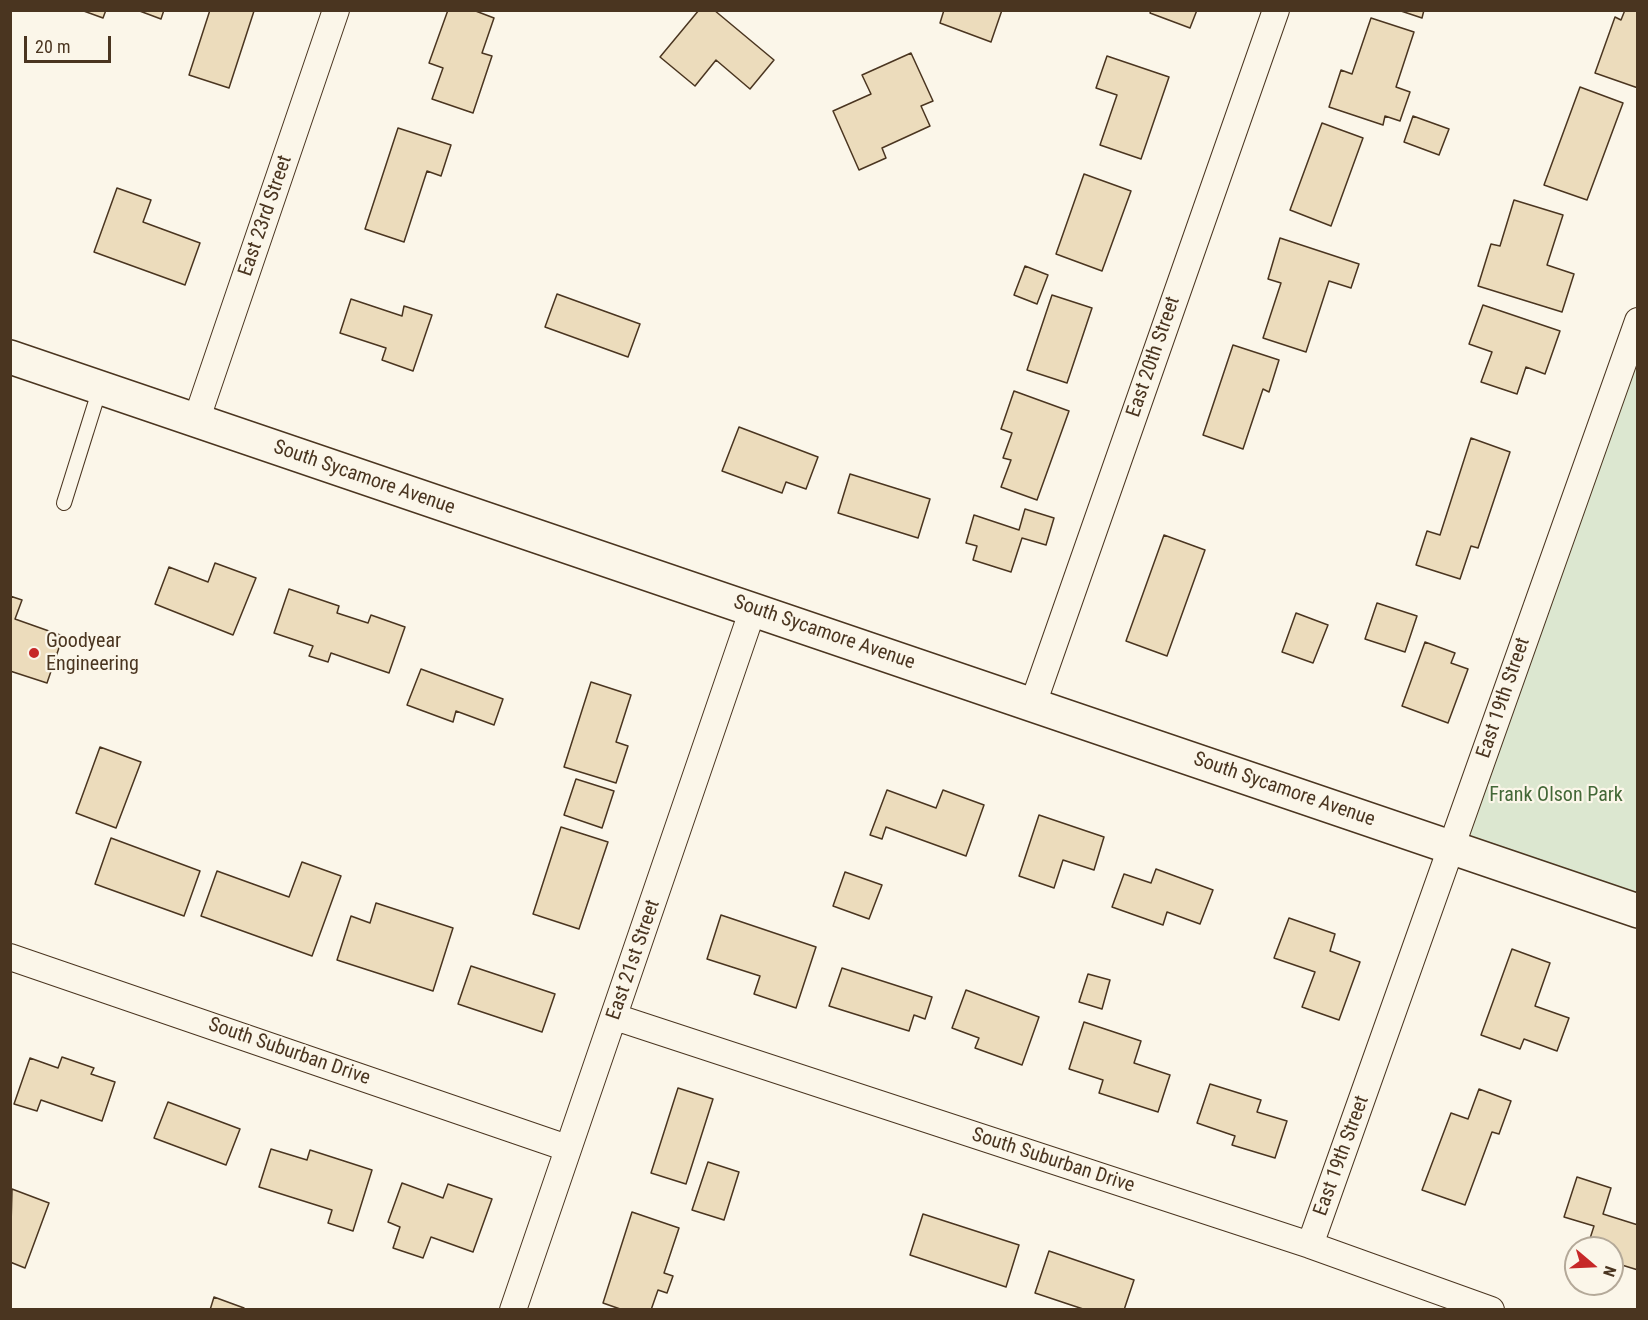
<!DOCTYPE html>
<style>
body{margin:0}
#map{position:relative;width:1648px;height:1320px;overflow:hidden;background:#fbf6e9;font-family:"Roboto Condensed",sans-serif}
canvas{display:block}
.frame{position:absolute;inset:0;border:12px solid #4a3520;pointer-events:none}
.north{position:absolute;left:1564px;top:1236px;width:60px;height:60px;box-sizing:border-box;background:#fbf6e9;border:2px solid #b4a999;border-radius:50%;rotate:109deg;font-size:16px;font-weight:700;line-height:24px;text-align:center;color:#4a3520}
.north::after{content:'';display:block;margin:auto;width:21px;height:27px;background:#c62828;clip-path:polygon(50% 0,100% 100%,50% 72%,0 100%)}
.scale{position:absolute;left:24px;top:36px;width:87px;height:27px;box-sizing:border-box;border:3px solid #4a3520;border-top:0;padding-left:8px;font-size:18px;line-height:21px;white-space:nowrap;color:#4a3520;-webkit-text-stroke:4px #fbf6e9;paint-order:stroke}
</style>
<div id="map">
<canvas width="1648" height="1320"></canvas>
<div class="frame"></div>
<div class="north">N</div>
<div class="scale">20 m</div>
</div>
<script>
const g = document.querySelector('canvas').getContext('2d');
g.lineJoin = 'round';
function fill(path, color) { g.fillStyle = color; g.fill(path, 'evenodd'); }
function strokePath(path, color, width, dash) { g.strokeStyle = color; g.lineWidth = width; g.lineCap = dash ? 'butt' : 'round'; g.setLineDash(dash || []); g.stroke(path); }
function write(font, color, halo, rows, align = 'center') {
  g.font = font + ' "Roboto Condensed",sans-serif'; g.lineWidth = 4.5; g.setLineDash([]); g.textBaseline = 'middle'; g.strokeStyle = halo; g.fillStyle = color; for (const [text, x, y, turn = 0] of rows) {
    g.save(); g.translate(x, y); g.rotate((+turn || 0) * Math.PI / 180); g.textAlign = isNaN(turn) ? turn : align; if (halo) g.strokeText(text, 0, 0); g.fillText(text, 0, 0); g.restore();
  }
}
const green = new Path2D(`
 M1637 321V911L1455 840Z`);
fill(green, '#dce7d0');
strokePath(green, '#887966', 1.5);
const building = new Path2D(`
 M81 10H106L103 18Z
 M137 10H164L161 19Z
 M210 10 254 11 229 88 189 75Z
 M448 10H473L494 18 482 53 492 56 473 113 432 99 443 68 429 63Z
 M699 10H714L774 60 750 89 716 60 695 86 660 57Z
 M944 10H1002L991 42 940 23Z
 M1151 10H1197L1190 28 1150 13Z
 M1398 10H1424L1422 18Z
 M1625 10H1638V88L1595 73 1615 17 1621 20Z
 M1371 18 1414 32 1396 87 1410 92 1400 121 1385 116 1383 125 1329 107 1341 70 1352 74Z
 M911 53 933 101 921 106 930 126 882 148 886 158 859 170 833 111 871 94 862 75Z
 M1107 56 1169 77 1141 159 1100 145 1117 95 1096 88Z
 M1580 87 1623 103 1587 200 1544 185Z
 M1413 116 1449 129 1439 155 1404 142Z
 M1322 123 1363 138 1331 226 1290 210Z
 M398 128 451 145 441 176 427 171 404 242 365 229Z
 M1084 174 1131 191 1102 271 1056 254Z
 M117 188 151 200 143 222 200 243 185 285 94 252Z
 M1514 200 1563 215 1547 265 1574 274 1562 312 1478 286 1491 244 1500 246Z
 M1280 238 1359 264 1351 288 1329 281 1306 352 1263 338 1281 283 1268 279Z
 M1025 266 1048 275 1037 304 1014 295Z
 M557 294 640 324 628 357 545 327Z
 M1052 295 1092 308 1067 383 1027 370Z
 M351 299 402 316 404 306 432 315 413 371 382 360 386 348 340 333Z
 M1483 305 1560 331 1545 374 1526 367 1517 394 1481 382 1492 352 1469 344Z
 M1233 345 1279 360 1269 392 1263 389 1243 449 1203 435Z
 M1014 391 1069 411 1037 500 1001 487 1011 460 1003 458 1012 433 1001 429Z
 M739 427 818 457 806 489 786 482 782 493 722 471Z
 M1471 438 1510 452 1478 548 1471 546 1460 579 1416 565 1427 531 1440 535Z
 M850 474 930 499 918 538 838 513Z
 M1025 509 1054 518 1046 545 1022 538 1011 572 973 560 977 546 966 543 974 515 1019 530Z
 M1164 535 1205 550 1167 656 1126 641Z
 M215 563 256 578 233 635 155 604 169 567 208 582Z
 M289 589 339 606 337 613 368 623 371 615 405 627 389 673 331 653 328 662 309 656 313 646 274 633Z
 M10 596 22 600 15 619 63 636 47 683 10 671Z
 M1377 603 1417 616 1405 652 1365 639Z
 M1296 613 1328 625 1313 663 1282 652Z
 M1425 642 1455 653 1451 663 1468 669 1448 723 1402 706Z
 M421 669 503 699 494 725 456 711 453 722 407 705Z
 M591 682 631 695 616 742 628 746 616 783 564 767Z
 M100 747 141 762 116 828 76 813Z
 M576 779 614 791 602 828 564 815Z
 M887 790 936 808 943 790 984 805 966 856 886 827 882 839 870 835Z
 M1039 815 1104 837 1094 870 1063 860 1054 888 1019 876Z
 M561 827 608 842 579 929 533 914Z
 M111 838 200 871 184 916 95 884Z
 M302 862 341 876 312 956 201 916 217 871 289 897Z
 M1156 869 1213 890 1200 924 1167 912 1163 925 1112 907 1124 874 1151 883Z
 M845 872 882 885 869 919 833 906Z
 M376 903 453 928 433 991 337 960 351 916 370 923Z
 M721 915 816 947 796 1008 754 994 760 976 707 959Z
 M1289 918 1335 934 1330 951 1360 962 1339 1020 1302 1007 1315 972 1274 958Z
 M1512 949 1550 963 1535 1006 1569 1018 1557 1051 1524 1039 1520 1049 1481 1035Z
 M471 966 555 994 542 1032 458 1004Z
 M842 968 932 997 925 1019 914 1015 909 1031 829 1006Z
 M1088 974 1110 980 1102 1009 1079 1002Z
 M966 990 1039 1017 1022 1065 975 1048 979 1038 952 1028Z
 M1084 1022 1141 1041 1134 1063 1170 1075 1158 1112 1099 1093 1103 1080 1069 1069Z
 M62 1057 94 1068 91 1074 115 1082 102 1121 41 1100 37 1111 14 1104 30 1058 58 1068Z
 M1210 1084 1261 1100 1257 1112 1287 1121 1275 1158 1232 1145 1235 1136 1197 1123Z
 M678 1088 713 1099 686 1184 651 1173Z
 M1479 1089 1511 1101 1499 1134 1492 1132 1465 1205 1422 1190 1451 1113 1468 1119Z
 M168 1102 240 1129 226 1165 154 1138Z
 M271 1149 307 1160 310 1150 372 1170 353 1231 328 1223 332 1210 259 1187Z
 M708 1162 739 1172 724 1220 692 1210Z
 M1577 1177 1611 1188 1603 1214 1638 1225V1270L1612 1262V1248H1587L1594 1226 1564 1217Z
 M402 1183 443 1198 448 1184 492 1199 473 1252 431 1237 423 1258 393 1248 400 1227 388 1222Z
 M12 1189 49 1203 25 1268 10 1262Z
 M632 1212 679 1228 664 1273 673 1276 667 1293 658 1290 651 1310H623L603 1303Z
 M923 1214 1019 1245 1006 1287 910 1255Z
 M1049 1251 1134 1280 1124 1310H1086L1035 1293Z
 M214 1297 244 1308V1310H210Z`);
fill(building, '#ecdcbc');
strokePath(building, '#4a3520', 1.5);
const lane = new Path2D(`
 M64 503 100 388`);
const street = new Path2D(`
 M196 421 336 10
 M1033 704 1276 10
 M10 957 567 1148
 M615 1017 1310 1245 1491 1310
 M1310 1245 1638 321
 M513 1310 753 609`);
const secondary = new Path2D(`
 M10 357 1638 911`);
strokePath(lane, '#4a3520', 16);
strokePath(street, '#4a3520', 28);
strokePath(secondary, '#4a3520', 36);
strokePath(lane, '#fbf6e9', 14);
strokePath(street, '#fbf6e9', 26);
strokePath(secondary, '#fbf6e9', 33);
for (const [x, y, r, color] of [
 [34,653,6,"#c62828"]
]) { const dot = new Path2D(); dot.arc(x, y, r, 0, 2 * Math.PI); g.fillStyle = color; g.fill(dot); strokePath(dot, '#fbf6e9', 2); }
write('20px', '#4a3520', '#fbf6e9', [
 ["East 23rd Street",266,216,-71],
 ["East 20th Street",1154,357,-71],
 ["South Sycamore Avenue",364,478,19],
 ["South Sycamore Avenue",824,633,19],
 ["East 19th Street",1504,698,-71],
 ["South Sycamore Avenue",1284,790,19],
 ["East 21st Street",634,960,-71],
 ["South Suburban Drive",289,1052,19],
 ["East 19th Street",1342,1156,-70],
 ["South Suburban Drive",1053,1161,18]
]);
write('20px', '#4a3520', '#fbf6e9', [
 ["Goodyear",46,642],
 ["Engineering",46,665]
], 'left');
write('20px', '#436837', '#fbf6e9', [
 ["Frank Olson Park",1556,796]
]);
</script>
